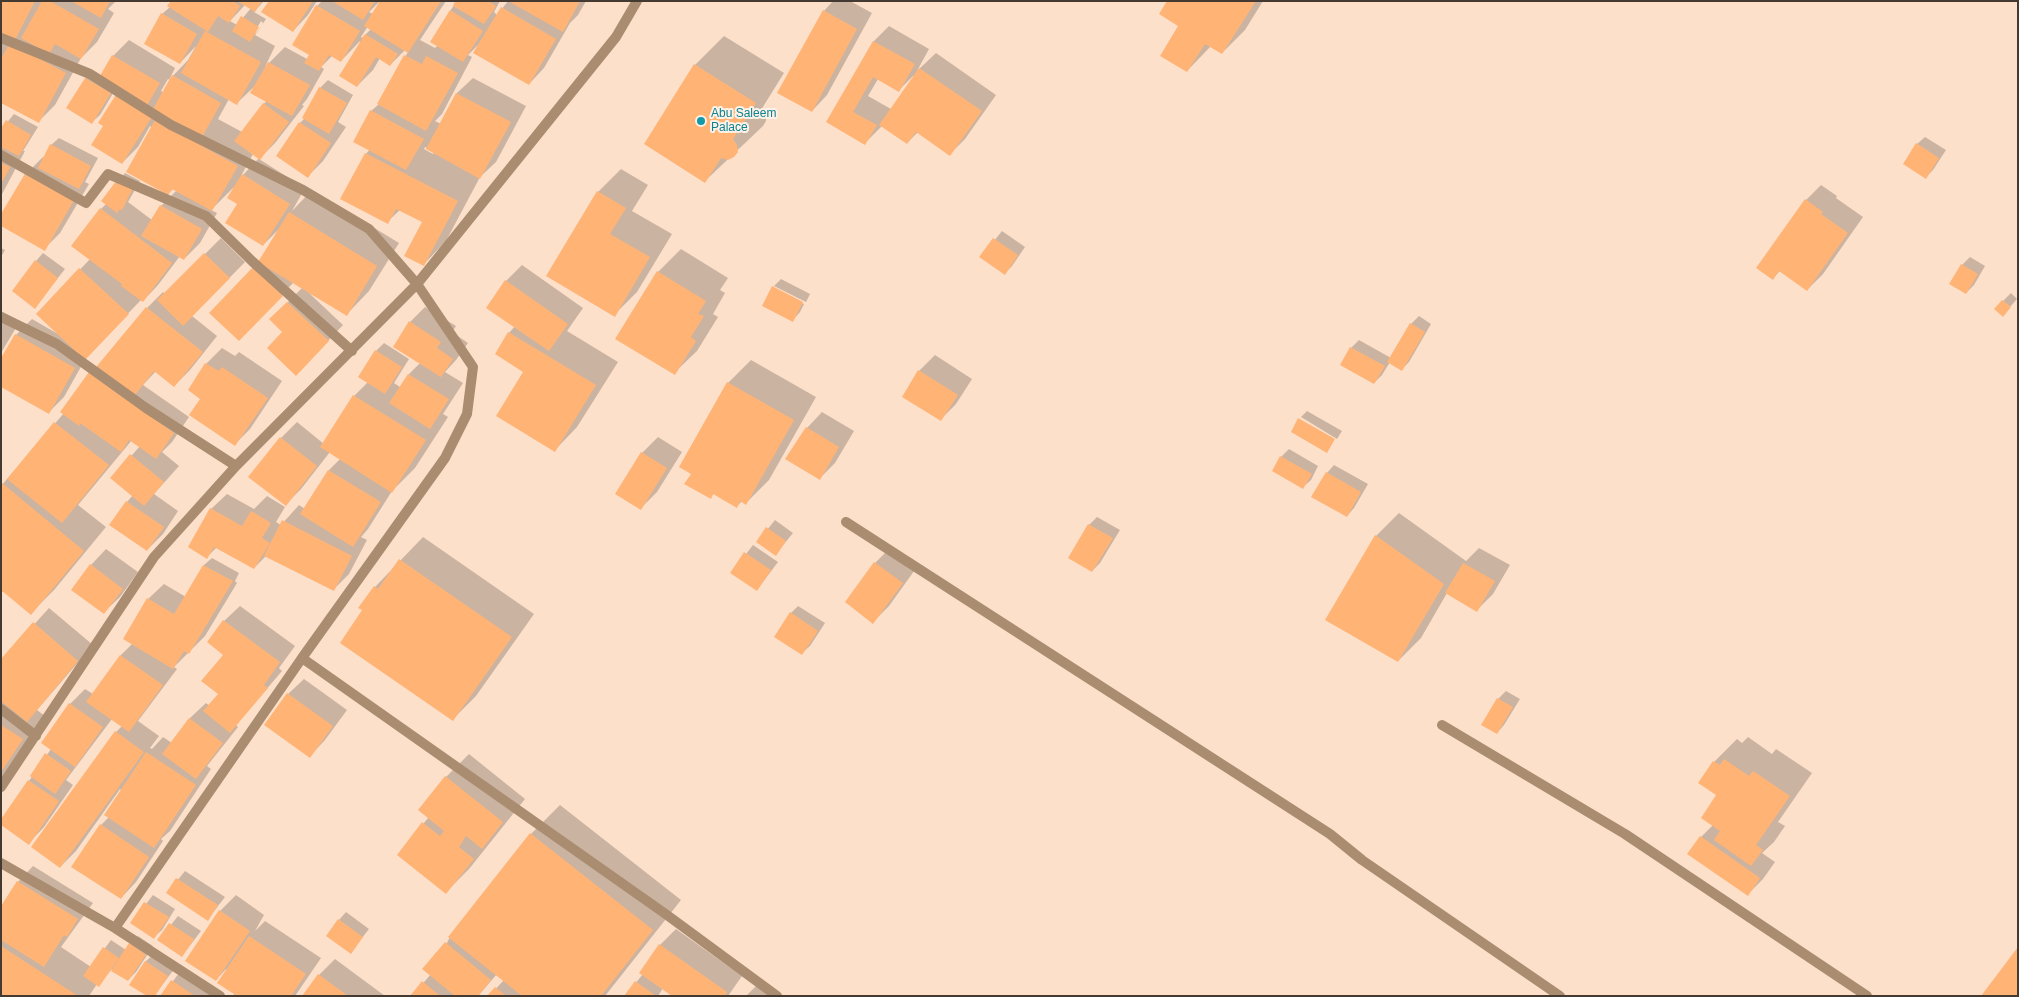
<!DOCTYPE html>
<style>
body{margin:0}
#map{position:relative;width:2019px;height:997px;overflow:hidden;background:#fde0ca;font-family:Arial,sans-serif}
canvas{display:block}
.frame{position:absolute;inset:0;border:2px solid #453a31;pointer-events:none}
</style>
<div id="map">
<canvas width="2019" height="997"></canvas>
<div class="frame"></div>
</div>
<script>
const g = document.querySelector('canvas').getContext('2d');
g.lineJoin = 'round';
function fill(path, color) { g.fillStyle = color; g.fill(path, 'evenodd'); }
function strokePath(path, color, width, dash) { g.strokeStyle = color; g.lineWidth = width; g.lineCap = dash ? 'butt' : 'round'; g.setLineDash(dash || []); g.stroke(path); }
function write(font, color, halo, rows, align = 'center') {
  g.font = font + ' Arial,sans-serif'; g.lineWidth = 4; g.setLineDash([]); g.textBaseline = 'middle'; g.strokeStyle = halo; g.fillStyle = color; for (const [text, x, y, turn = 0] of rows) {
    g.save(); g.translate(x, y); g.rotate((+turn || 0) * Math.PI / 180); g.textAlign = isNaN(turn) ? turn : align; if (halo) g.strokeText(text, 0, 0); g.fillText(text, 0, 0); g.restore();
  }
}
fill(new Path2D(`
 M1 1H41V3L43 1H116L108 9 114 13 97 42 81 58 55 105 39 121 3 102 1 105Z
 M172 1H264L254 12 266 19 255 35 275 46 265 67 285 47 307 59 310 54 316 7 322 1H380L369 12 373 14 380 1H446L420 40 435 48 438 45 450 11 457 1H500L494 12 497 15 508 1H586L578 15 570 23 544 68 529 84 479 44 468 55 472 57 442 114 435 121 441 124 457 93 473 78 526 106 496 162 480 177 446 241 424 264V222L400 210 387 222 366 154 370 149 371 111 378 105 408 52 405 50 390 65 380 58 373 70 357 86 360 41 341 61 332 56 321 67 324 69 307 99 302 105 304 106 275 143 259 159 305 188 292 211 312 190 399 243 369 291 347 314 309 293 343 325 311 359 271 319 303 287 294 282 254 324 260 262 278 230 263 245 233 188 211 210 217 213 200 243 184 259 180 256 158 285 143 301 141 300 87 356 64 397 48 413 16 335 32 319 58 334 38 314 90 259 101 209 106 204 118 181 125 173 140 181 128 202 152 220 161 206 177 190 174 188 168 194 152 128 150 126 138 147 122 163 105 125 119 92 115 90 100 115 92 122 68 108 86 78 94 71 102 76 113 56 129 40 175 68 169 80 188 60 196 46 180 63 162 14 170 7ZM245 5 251 8 237 25 230 21ZM261 21 263 23 257 33H254ZM368 26 371 29 362 38 361 37ZM168 79 170 80 163 92 161 91ZM256 85 267 100 242 132 218 119 229 99 237 103ZM425 147 435 152 433 154 424 149ZM253 154 259 158 242 176H241Z
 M270 1H317L308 15 293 31Z
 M833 1H850L872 13 827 95 812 111 824 11Z
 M1168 1H1263L1245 30 1222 53 1211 46 1187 71 1180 26Z
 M889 26 929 49 917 71 936 53 996 95 965 139 949 155 918 132 907 143 882 126 865 143 827 122 874 41ZM913 76 914 77 891 109 868 96 878 79 899 90Z
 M724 36 784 73 761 110 766 115V121L763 126 705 181 695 65Z
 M328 80 353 95 338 122 346 127 323 161 308 176 300 123 305 118 320 88Z
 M14 114 38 127 23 151H25L1 196V130Z
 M1925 137 1946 150 1933 170 1926 177 1917 144Z
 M59 138 98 158 85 182 89 184 60 233 44 249 27 173 43 157 44 158 51 145Z
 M621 169 648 185 632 211 672 234 637 292 614 315 548 276 598 192Z
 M1821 185 1837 196 1836 198 1863 217 1823 274 1807 290 1780 271 1773 278 1806 200Z
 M1002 231 1025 247 1012 266 1005 273 981 257Z
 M221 238 245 262 192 316 217 336 190 370 174 386 156 371 143 385 189 417 172 442 162 452 179 466 154 494 178 511 163 534 147 550 127 502 133 495 112 478 140 446 132 440 78 505 106 527 54 590 31 613 4 590 1 593V486L64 413 90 373 106 358 147 308 163 292 165 294Z
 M1 248 5 250 1 257Z
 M681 249 728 278 720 290 725 293 713 314 718 317 697 351 674 373 658 272Z
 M43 253 65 269 35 307 36 261Z
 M1970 257 1985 266 1974 285 1966 293 1962 265Z
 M522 265 583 308 567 331 618 362 577 427 555 450 509 333 515 326 488 308 506 281Z
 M781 279 810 294 806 302 774 286Z
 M774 286V289L804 304 800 312 793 320 764 305Z
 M2011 293 2017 299 2010 307 2003 301Z
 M425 307 456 326 452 332 468 343 456 360 445 372 463 383 443 414 448 417 415 468 392 491 368 529 361 537 367 540 349 574 333 590 266 556 254 568 217 547 207 557 211 509 227 494 254 509 267 496 285 507 276 522 281 525 299 505 305 509 329 470 340 459 330 452 301 489 286 504 281 438 297 422 324 444 354 396 368 382 360 376 376 351 384 343 409 359 394 383 400 387 409 374 420 363 410 322Z
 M1 311 20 321 1 353Z
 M1419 316 1431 324 1409 362 1402 369 1390 362 1382 375 1374 383 1342 364 1351 348 1359 340 1391 358 1411 324Z
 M222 348 235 356 239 352 282 381 250 429 235 444 202 399 189 390 206 364Z
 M935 355 972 379 956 404 941 419 903 396 919 371Z
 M751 360 816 397 769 480 746 503 742 501 737 506 714 493 711 497 692 473 728 383Z
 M1307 411 1342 431 1337 439 1301 417Z
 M822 412 854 431 835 463 819 479 807 428Z
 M658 437 682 452 657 492 641 508 642 453Z
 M1289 449 1318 466 1311 480 1303 487 1281 457Z
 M1334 465 1368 484 1354 508 1347 516 1327 473Z
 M1399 513 1466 561 1479 548 1510 565 1493 594 1477 610 1447 593 1421 638 1398 661 1376 536Z
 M1097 517 1120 530 1100 563 1092 571 1089 525Z
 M775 520 793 533 776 554 758 541Z
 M423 537 534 614 476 696 453 719 364 610 375 587Z
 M753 545 778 562 757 590 732 572Z
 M891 547 917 567 889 606 873 622 875 563Z
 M106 549 138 572 120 597 104 612 91 565Z
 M212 558 239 573 235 581 237 583 205 636 174 667 177 669 138 721 159 736 150 748 152 749 163 737 172 743 190 718 206 703 210 706 219 694 225 654 224 621 240 606 295 646 279 668 282 671 236 725 238 727 207 766 211 769 170 831 161 839 163 841 136 882 121 898 101 825 109 817 122 791 120 789 76 851 60 867 116 732 122 726 112 719 66 780 73 785 44 827 29 843V781L51 749 70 704 85 689 93 694 121 655 132 644 148 599 164 584 186 597 204 565Z
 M798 606 825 623 810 646 802 653 791 613Z
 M49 608 93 645 37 710 45 716 1 782V661Z
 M304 679 347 710 325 740 310 756 288 694Z
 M1506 691 1520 699 1504 725 1497 733 1498 699Z
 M1748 737 1772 754 1776 749 1812 773 1778 822 1785 826 1774 842 1762 853 1775 862 1763 879 1748 894 1701 837 1713 825 1718 795 1714 762 1737 739 1742 743Z
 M469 754 525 799 469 869 446 892 398 854 429 817 446 777Z
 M560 805 681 900 605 996H489L504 980 497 974 478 996H412L431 974 450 937 531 834Z
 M33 866 93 903 61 947 91 967 111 940 126 950 138 936 153 946 136 972 128 980 112 969 98 985 97 984 89 996H1V908L18 882Z
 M185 871 225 897 208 919 168 892Z
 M153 895 175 909 162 930 154 937 132 922Z
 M236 895 264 915 255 931 265 921 321 958 295 996H233L235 993 226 969 216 980 220 911Z
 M346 912 369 929 351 952 339 920Z
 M178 916 201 931 182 956 159 940Z
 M676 929 742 976 728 996H674L663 988 658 996H625L643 974 660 945Z
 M154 954 175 968 154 996 131 984 146 961Z
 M335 959 385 996H304L319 975Z
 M179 973 210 994 209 996H162Z
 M757 985 772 996H746Z`), '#0003');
fill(new Path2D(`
 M1 1H35L15 40 1 33Z
 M42 1H50L99 29 81 59 55 44 49 54 21 38Z
 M71 1H110L101 18Z
 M171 1H233L240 6 229 23 218 16 208 32 167 6Z
 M237 1H262L255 12Z
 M269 1H313L293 32 261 12Z
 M332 1H375L363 20Z
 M380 1H441L408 53 364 26Z
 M455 1H488L496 6 484 24 453 6Z
 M508 1H580L563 32Z
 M1167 1H1256L1222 54 1205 44 1187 72 1160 56 1178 26 1159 14Z
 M316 5 360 31 341 62 329 55 319 71 304 63 309 55 292 45Z
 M501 7 556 39 529 85 473 53Z
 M450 10 483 31 463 62 430 42Z
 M823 10 857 29 812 112 777 93Z
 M161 13 197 34 180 64 144 44Z
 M241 16 259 27 250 42 232 31Z
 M205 31 261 62 237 105 181 73Z
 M365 34 398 54 390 66 376 57 357 87 339 76Z
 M873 41 915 64 899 92 873 77 853 112 877 125 865 145 826 122Z
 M10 43 66 73 39 123 1 103V59Z
 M112 55 160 83 146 107 155 112 122 164 91 145 103 126 98 123 117 93 97 81Z
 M404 55 422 64 426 56 458 73 426 131 377 104Z
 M268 62 310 85 292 116 250 93Z
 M694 64 756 103 733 139 737 145 738 152 734 157 728 160 721 158 705 183 644 144Z
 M919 68 982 111 950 156 916 132 907 144 879 125Z
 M172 75 221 103 202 137 153 109Z
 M85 78 111 93 92 124 66 108Z
 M319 87 347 103 329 134 302 118Z
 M456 93 511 122 480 179 426 149Z
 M263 103 289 122 260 160 234 141Z
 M370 110 424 139 406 170 353 142Z
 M6 120 31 135 19 156 1 147V128Z
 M155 120 238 166 212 211 172 189 168 195 126 172Z
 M299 122 331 143 308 178 276 156Z
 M1916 143 1939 158 1926 179 1903 164Z
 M50 144 91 166 79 189 38 168Z
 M365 153 458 201 424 266 404 256 422 222 396 209 388 224 340 199Z
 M1 163 10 167 1 184Z
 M26 172 74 200 45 251 1 226V214Z
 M242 174 290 204 263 246 225 223 237 204 227 198Z
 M117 180 133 188 122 210 120 209 117 213 101 201Z
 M597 191 626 208 610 234 650 257 615 317 546 276Z
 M1805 199 1823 212 1821 214 1848 233 1807 291 1779 271 1773 280 1756 268Z
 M160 205 202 229 184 260 141 236Z
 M100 208 172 263 143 302 121 286 122 284 71 246Z
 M289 212 377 266 347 316 258 262Z
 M993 238 1018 255 1005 275 979 257Z
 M204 253 230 278 183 326 157 300Z
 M35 260 58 278 35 309 12 291Z
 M1961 264 1978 274 1966 294 1949 284Z
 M253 267 283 296 239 341 209 313Z
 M79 268 129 314 85 360 36 314Z
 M657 271 706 301 698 314 704 316 691 337 696 341 675 375 615 339Z
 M505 280 568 324 549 351 486 308Z
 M772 286 803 302 793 322 762 306Z
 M2002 300 2011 307 2003 317 1994 309Z
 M287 302 329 341 296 376 267 348 282 332 269 319Z
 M146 307 203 352 174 387 154 371 134 396 97 366Z
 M409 321 441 342 437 348 453 359 441 377 393 347Z
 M1410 323 1425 332 1402 371 1387 362Z
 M508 332 596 385 555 452 496 416 523 372 495 354Z
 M15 334 75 368 49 414 1 387V358Z
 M1350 347 1385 366 1374 384 1340 365Z
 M375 350 402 367 385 394 358 377Z
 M205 363 219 371 222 367 268 398 235 446 189 415 200 399 188 390Z
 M918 370 958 395 941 421 902 397Z
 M89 372 174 433 156 459 129 440 121 452 80 423 79 426 60 412Z
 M408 374 449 399 430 429 389 403Z
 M727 382 794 420 746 505 740 501 737 508 713 494 711 499 684 484 691 474 679 467Z
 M353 395 426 440 392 493 320 447Z
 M1298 418 1335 439 1327 453 1291 432Z
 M54 422 109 465 62 523 7 479Z
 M806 427 839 447 820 480 785 459Z
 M280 437 317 466 286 506 248 477Z
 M641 452 667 468 641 510 615 494Z
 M130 454 164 482 144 506 110 478Z
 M1280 456 1312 474 1303 489 1272 471Z
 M328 470 381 502 353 547 300 514Z
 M1326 472 1361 492 1347 517 1311 497Z
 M2 483 84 551 31 615 1 590Z
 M126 501 164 527 147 551 109 525Z
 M210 508 242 526 251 511 271 523 262 538 270 543 254 569 214 547 207 559 188 547Z
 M282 520 352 556 334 591 264 556Z
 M1088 524 1113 538 1092 572 1068 558Z
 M766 527 786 541 776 556 756 542Z
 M1375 535 1444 584 1398 662 1325 620Z
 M744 552 771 570 757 591 730 573Z
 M399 559 512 637 453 721 340 643 362 610 358 608 374 586 378 589Z
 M874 562 903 583 873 624 845 602Z
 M1463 563 1495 581 1477 612 1445 593Z
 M90 564 123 589 104 614 71 590Z
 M203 565 233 581 189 654 184 651 173 669 123 639 147 598 174 614Z
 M790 612 818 631 802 655 774 637Z
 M223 620 280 662 264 685 268 688 230 733 203 711 218 694 201 681 223 655 207 642Z
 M33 622 78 661 27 722 1 701V659Z
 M120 655 163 685 129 732 86 702Z
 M287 693 333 726 310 758 264 725Z
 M1497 698 1513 707 1497 734 1481 725Z
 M69 703 103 727 75 767 41 743Z
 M189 718 223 743 196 779 162 754Z
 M1 725 23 739 1 772Z
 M115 731 144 752 60 868 31 847Z
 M146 752 196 785 154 848 104 815Z
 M45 753 71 771 55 794 30 776Z
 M1724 759 1749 776 1753 771 1790 796 1756 845 1763 850 1751 866 1714 840 1720 831 1701 818 1716 795 1698 783 1713 761 1720 765Z
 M445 776 503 822 482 849 466 836 459 847 474 859 446 894 397 855 422 822 440 836 444 831 418 810Z
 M28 780 59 801 29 845 1 825V819Z
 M100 824 149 857 121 899 71 867Z
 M530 833 653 930 601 996H522L448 937Z
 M1700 836 1760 878 1748 896 1687 854Z
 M176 878 218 905 208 921 166 893Z
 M17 881 78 919 67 937 64 935 44 967 1 940V906Z
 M144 902 169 917 154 939 130 923Z
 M219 910 250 931 216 981 185 961Z
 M338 919 363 937 351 954 326 936Z
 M169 923 194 939 182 957 157 940Z
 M249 936 306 974 291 996H237L217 983Z
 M445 942 491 980 478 996H455L422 969Z
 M129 943 146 955 128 981 111 971Z
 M659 944 727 992 725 996H672L639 973Z
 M1 946 78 996H1Z
 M103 947 119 958 99 987 83 976Z
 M2018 947V996H1981Z
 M145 961 168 976 155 996H147L129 985Z
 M318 974 348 996H302Z
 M171 980 195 996H160Z
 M422 981 440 996H410Z
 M635 981 656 996H624Z
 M495 987 506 996H487Z`), '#ffb375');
strokePath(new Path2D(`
 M1 38 90 74 171 125 303 190 369 229 417 284 473 367 467 414 445 458 302 658 667 915 777 996
 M1 155 86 203 108 174 206 216 253 262 352 351
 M1 317 57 344 146 408 236 466
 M846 522 1330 834 1362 860 1560 996
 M1 709 36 736
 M1442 725 1625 834 1867 996
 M1 787 154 557 236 466 417 284 616 37 637 1
 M1 863 115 928 220 996
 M115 928 302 658`), '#aa8d70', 10);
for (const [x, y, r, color] of [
 [701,121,5,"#0f9aa8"]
]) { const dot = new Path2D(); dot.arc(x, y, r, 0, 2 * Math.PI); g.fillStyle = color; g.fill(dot); strokePath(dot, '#fdf1e8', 2); }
write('12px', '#0d838f', '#fdf1e8', [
 ["Abu Saleem",711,114],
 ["Palace",711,128]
], 'left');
</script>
